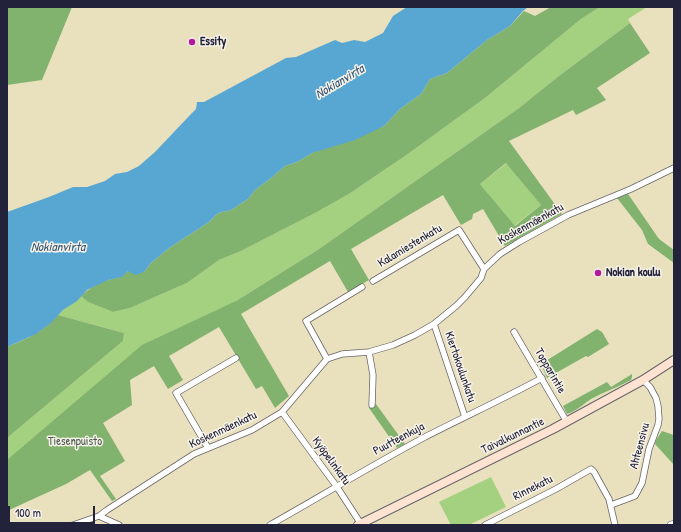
<!DOCTYPE html>
<meta charset="utf-8">
<style>
body{margin:0}
#map{position:relative;width:681px;height:532px;overflow:hidden;background:#e9e0bd;font-family:"Patrick Hand",sans-serif}
canvas{display:block}
.frame{position:absolute;inset:0;border:8px solid #22223b;pointer-events:none}
.scale{position:absolute;left:8px;top:506px;width:87px;height:18px;box-sizing:border-box;border:2px solid #22223b;border-top:0;padding-left:5px;font-size:12px;line-height:14px;white-space:nowrap;color:#22223b;-webkit-text-stroke:3px #f7f3e8;paint-order:stroke}
</style>
<div id="map">
<canvas width="681" height="532"></canvas>
<div class="frame"></div>
<div class="scale">100 m</div>
</div>
<script>
const g = document.querySelector('canvas').getContext('2d');
g.lineJoin = 'round';
function fill(path, color) { g.fillStyle = color; g.fill(path, 'evenodd'); }
function strokePath(path, color, width, dash) { g.strokeStyle = color; g.lineWidth = width; g.lineCap = dash ? 'butt' : 'round'; g.setLineDash(dash || []); g.stroke(path); }
function write(font, color, halo, rows, align = 'center') {
  g.font = font + ' "Patrick Hand",sans-serif'; g.lineWidth = 3; g.setLineDash([]); g.textBaseline = 'middle'; g.strokeStyle = halo; g.fillStyle = color; for (const [text, x, y, turn = 0] of rows) {
    g.save(); g.translate(x, y); g.rotate((+turn || 0) * Math.PI / 180); g.textAlign = isNaN(turn) ? turn : align; if (halo) g.strokeText(text, 0, 0); g.fillText(text, 0, 0); g.restore();
  }
}
fill(new Path2D(`
 M600 7H647L628 19 630 23 560 75 519 108 319 249 236 301 7 460V438L123 341 124 333 58 315C65 307 74 304 81 296L88 302 113 312 130 308 187 283 219 260 241 251 317 212 349 194 405 156 485 98 581 19Z
 M507 163 541 205 514 226 480 184Z
 M491 477 506 507 469 525H451L439 502Z`), '#a3d17f');
fill(new Path2D(`
 M7 7H72L42 80 7 85Z
 M551 7H600L581 19 485 98 405 156 349 194 317 212 241 251 219 260 187 283 130 308 113 312 88 302 81 296C88 289 98 283 108 280 118 277 120 279 128 271L144 272 151 263 169 248 209 222 218 213 231 210 248 199 255 190 270 179 285 166 297 162 312 153 384 126 400 109 421 94 430 79 447 73 487 40 510 26 524 11 535 16Z
 M630 23 650 53 597 88 606 100 576 115 573 110 509 141 562 214 505 246 483 209 473 214 472 219 461 225 443 195 351 249 369 280 348 292 330 261 241 314 289 396 275 408 262 386 256 389 219 327 169 356 183 380 168 389 154 366 130 380 132 405 103 423 125 461 100 476 116 499 112 501 90 470 66 484 7 511V460L142 345 236 301 319 249 519 108 560 75ZM506 163 541 205 515 226 480 184Z
 M628 194 659 239 674 250V263L648 244 642 230 617 198Z
 M58 315 124 333 123 341 7 438V347C28 338 42 333 58 315Z
 M597 329 602 332 609 344 588 357 586 356 547 378 541 364Z
 M632 374V377L631 380C618 387 604 392 591 399 583 404 577 411 567 414L563 406 607 382 611 387Z
 M376 404 405 444 397 448 369 408Z
 M662 431 674 435V465L655 444 656 440Z`), '#82b36e');
fill(new Path2D(`
 M407 7H528L523 11 510 26 487 40 447 73 430 79 421 94 400 109 384 126 355 140 312 153 297 162 285 166 270 179 255 190 248 199 231 210 218 213 209 222 169 248 151 263 144 272 135 275 128 271 122 277 108 280 87 290 77 301 63 310 51 323 36 334 7 347V212L49 197 73 187H87L105 181 115 174 127 172 139 166 155 152 191 114 196 109 197 102H204L286 58 296 57 335 40 342 43 354 40 365 42 383 33 393 16Z`), '#58a7d2');
const minor = new Path2D(`
 M373 281 459 230 484 269
 M434 324 465 417
 M514 332 567 422
 M369 352 373 375 372 405
 M327 359 306 321 362 287
 M282 412 337 487 361 524
 M208 448 176 393 236 358
 M611 505 635 496 642 483 649 449 658 425 659 419 658 406 656 398 650 387 643 380
 M99 516 119 525
 M73 525 99 516 107 510 194 454 252 430 282 412 327 359 342 354 369 352 393 345 415 335 434 324 456 306 465 297 481 278 484 269 500 254 519 242 568 215 631 189 674 168
 M270 525C321 496 371 466 423 438 462 418 503 399 542 378
 M485 525 556 489 591 469 594 472 609 499 615 525`);
const tertiary = new Path2D(`
 M671 525 674 524`);
const secondary = new Path2D(`
 M358 525 553 429 643 380 674 360`);
strokePath(minor, '#686468', 7);
strokePath(tertiary, '#686468', 8);
strokePath(secondary, '#686468', 10);
strokePath(minor, '#fff', 5.5);
strokePath(tertiary, '#fff', 7);
strokePath(secondary, '#fee3d2', 8);
for (const [x, y, r, color] of [
 [192,42,4,"#b5179e"],
 [598,273,4,"#b5179e"]
]) { const dot = new Path2D(); dot.arc(x, y, r, 0, 2 * Math.PI); g.fillStyle = color; g.fill(dot); strokePath(dot, '#f7f3e8', 1.5); }
write('bold 12px', '#22223b', '#f7f3e8', [
 ["Essity",200,42],
 ["Nokian koulu",606,273]
], 'left');
write('12px', '#22223b', '#f7f3e8', [
 ["Koskenmäenkatu",531,224,-29],
 ["Kalamiestenkatu",410,246,-31],
 ["Kiertokoulunkatu",460,367,71],
 ["Topparintie",550,371,60],
 ["Koskenmäenkatu",223,430,-25],
 ["Taivalkunnantie",513,436,-26],
 ["Puutteenkuja",399,439,-28],
 ["Ahteensivu",640,446,-75],
 ["Kyöpelinkatu",331,461,54],
 ["Rinnekatu",533,488,-27]
]);
write('12px', '#49574f', '#f7f3e8', [
 ["Tiesenpuisto",75,442]
]);
write('italic 13px', '#385777', '#f7f3e8', [
 ["Nokianvirta",340,82,-31],
 ["Nokianvirta",58,248]
]);
</script>
